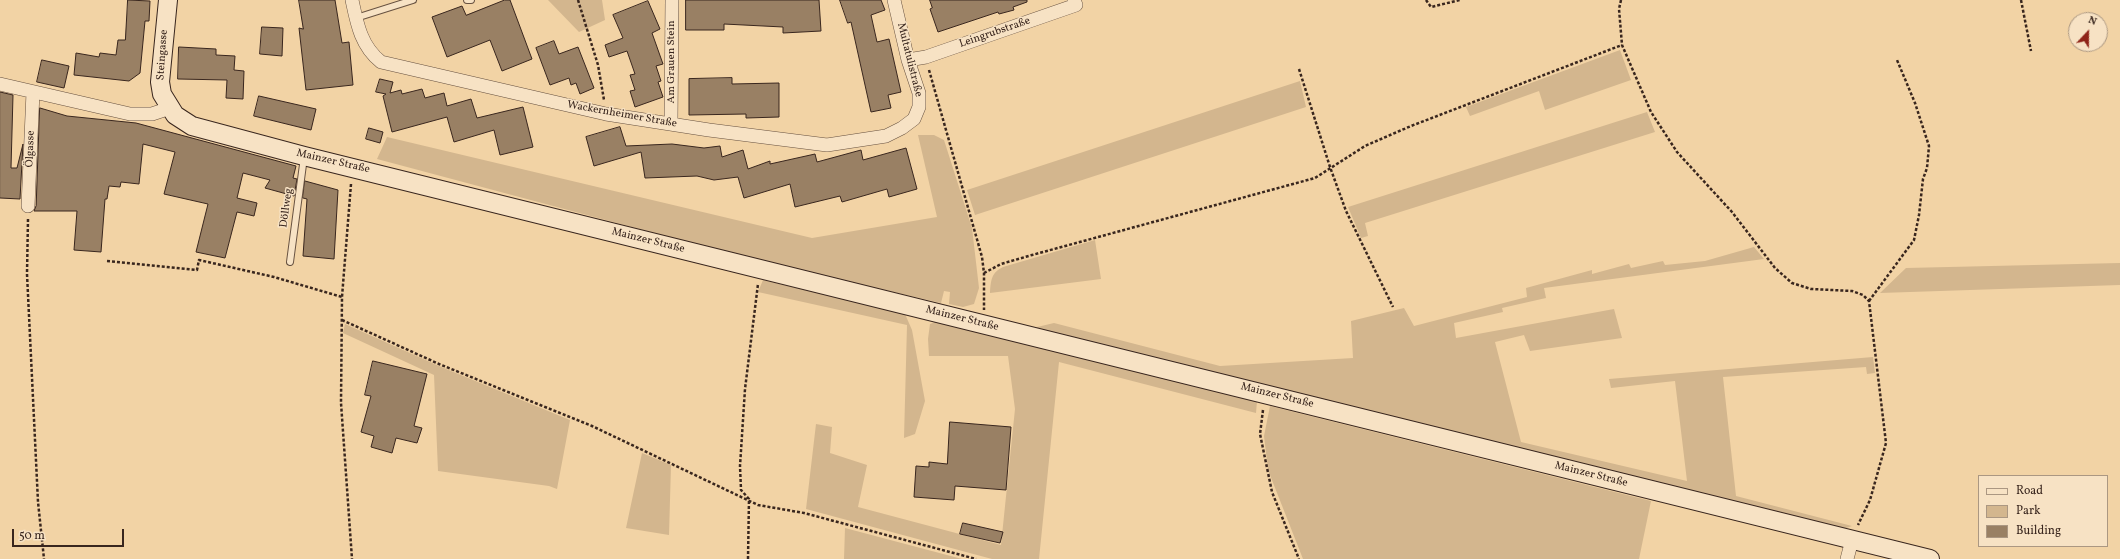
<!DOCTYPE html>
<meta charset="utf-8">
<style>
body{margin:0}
#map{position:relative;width:2120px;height:559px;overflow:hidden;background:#f2d3a5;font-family:Vollkorn,serif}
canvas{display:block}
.legend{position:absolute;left:1978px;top:475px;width:130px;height:72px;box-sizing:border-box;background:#f7e2c4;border:1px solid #ab9782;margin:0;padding:5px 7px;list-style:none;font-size:12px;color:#39261e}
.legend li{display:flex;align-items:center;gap:8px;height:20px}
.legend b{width:20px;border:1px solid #ab9782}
.north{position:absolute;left:2068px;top:12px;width:40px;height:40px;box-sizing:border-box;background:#f7e2c4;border:1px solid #ab9782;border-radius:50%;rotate:22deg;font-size:11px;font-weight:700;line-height:16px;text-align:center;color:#39261e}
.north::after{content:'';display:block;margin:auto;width:14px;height:18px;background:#8f2418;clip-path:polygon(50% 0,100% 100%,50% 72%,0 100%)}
.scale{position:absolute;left:12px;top:529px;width:112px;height:18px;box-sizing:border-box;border:2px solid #39261e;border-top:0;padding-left:5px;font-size:12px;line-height:14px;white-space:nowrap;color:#39261e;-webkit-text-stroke:3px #f7e2c4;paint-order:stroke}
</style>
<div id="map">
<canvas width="2120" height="559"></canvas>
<ul class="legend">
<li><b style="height:5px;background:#f7e2c4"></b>Road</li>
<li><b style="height:11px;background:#d3b68e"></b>Park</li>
<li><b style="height:11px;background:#998064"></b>Building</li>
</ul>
<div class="north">N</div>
<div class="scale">50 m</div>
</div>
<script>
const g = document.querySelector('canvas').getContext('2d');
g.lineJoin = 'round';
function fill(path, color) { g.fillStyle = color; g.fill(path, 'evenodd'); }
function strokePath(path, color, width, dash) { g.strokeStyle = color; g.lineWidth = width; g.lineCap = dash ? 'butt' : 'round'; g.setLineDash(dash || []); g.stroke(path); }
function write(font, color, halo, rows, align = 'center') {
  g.font = font + ' Vollkorn,serif'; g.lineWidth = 3; g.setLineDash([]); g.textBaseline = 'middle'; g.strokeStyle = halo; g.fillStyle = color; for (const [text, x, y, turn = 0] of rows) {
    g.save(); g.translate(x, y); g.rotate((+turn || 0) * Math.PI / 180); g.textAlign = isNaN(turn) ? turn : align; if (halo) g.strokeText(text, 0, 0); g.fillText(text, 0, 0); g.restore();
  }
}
fill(new Path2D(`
 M548 0H602L605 20 579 32Z
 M1620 50 1631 80 1545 110 1539 91 1470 116 1466 107Z
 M1300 81 1306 107 975 215 967 190Z
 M1647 112 1655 132 1365 223 1368 236 1361 238 1348 207Z
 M918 135H934L944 140 972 228 979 288 974 304 963 307 949 304 950 292 944 291 941 303 763 262 377 159 387 137 812 238 937 217Z
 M1095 240 1101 279 990 293C991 280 991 273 1003 267Z
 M1754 247 1764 259 1544 288 1546 298 1502 308 1503 312 1454 323 1456 338 1614 309 1622 338 1530 351 1524 335 1495 342 1521 442 1687 481 1675 381 1611 388 1609 379 1873 357 1875 373 1867 374 1866 367 1723 377 1736 496 1852 526 1843 529 1033 328 1054 323 1220 366 1353 358 1351 321 1404 308 1414 326 1527 297 1526 288 1592 270V274L1629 264 1631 268 1663 261 1665 265 1705 261Z
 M2120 263V285L1880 293 1906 268Z
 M763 280 905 314 912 330 925 401 915 434 904 438 907 325 758 292Z
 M935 322 1257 401 1256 413 1059 362 1039 559H992L806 509 816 424 832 427 830 453 867 465 858 507 1001 545 1015 409 1008 356H929L928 339 930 324Z
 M345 324 439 366 570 420 557 489 549 486 438 471 434 375 343 333Z
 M1270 406 1651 501 1639 559H1303L1268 470 1264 436Z
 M642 453 671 465 669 535 626 528Z
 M845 528 962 559H844Z`), '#d3b68e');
const building = new Path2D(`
 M128 0 150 1 149 21H145L140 73 129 81 74 75 76 53 99 57 100 53 116 55 118 40H125Z
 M299 0H335L342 43 349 42 353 85 306 90 299 28 303 29Z
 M505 0H510L532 59 502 71 490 40 447 57 432 17 462 6 466 15Z
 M686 0H819L821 31 783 33V27L724 24V30H686Z
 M840 0H881L885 10 871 15 877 42 889 39 901 92 888 95 891 108 871 112 851 22 848 23Z
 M930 0H1027V2L1013 7 1014 10 999 14 998 12 938 32 930 9 932 8Z
 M648 1 660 29 652 33 663 64 656 66 661 81 658 82 663 97 635 107 630 91 635 90 630 75 635 74 627 51 609 57 605 45 623 38 613 15Z
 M262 27 283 28 282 56 260 54Z
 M554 41 559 54 578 47 594 88 580 94 576 83 571 85 569 78 550 85 536 48Z
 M179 47 216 49V55L235 56 234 70 244 71 243 99 226 98 227 80 178 79Z
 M42 60 69 66 64 88 37 82Z
 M732 78V84L779 83V117L746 118V114L689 115V79Z
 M380 79 393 82 390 93 401 90 402 94 422 89 425 98 444 93 447 106 471 99 477 118 523 107 533 147 500 155 494 130 454 142 447 117 392 132 383 96 386 94 376 92Z
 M0 92 13 95 11 168H17L23 144 20 199 0 198Z
 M259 96 316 109 311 130 254 116Z
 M40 108 67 116 136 123 296 166 293 178 297 179 294 196 265 188 270 180 243 173 237 198 257 203 254 216 237 212 225 258 196 252 208 204 164 194 175 152 143 144 139 184 121 182 120 187 109 186 107 199H105L101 252 74 250 77 211H34L36 206Z
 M620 127 626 146 672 144 704 148 720 146 722 157 743 150 748 169 770 161V164L815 154 817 162 861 150 863 160 906 148 917 189 889 197 887 189 842 202 840 196 795 207 790 184 744 198 738 177 714 180 697 176 645 178 641 152 594 166 586 137Z
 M369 128 383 132 380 143 366 139Z
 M305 181 338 190 334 259 303 256 307 199 303 198Z
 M373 361 427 374 414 426 422 428 417 443 396 438 392 453 371 447 374 436 361 432 371 396 365 395Z
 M950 422 1011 427 1006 490 955 486 954 500 914 497 916 466 929 467V462L947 464Z
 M963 523 1003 532 1000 543 960 534Z`);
fill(building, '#998064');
strokePath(building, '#39261e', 1);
const service = new Path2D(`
 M467 0H471
 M356 18 413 0
 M290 262 304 157`);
const minor = new Path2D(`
 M352 0C357 24 361 46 381 62L606 114 709 130 827 145 886 136 902 128 914 119 919 107V93L908 60 894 0
 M908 60 926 57 1076 5 1074 0
 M0 84 130 114H152L170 108
 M671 124 672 0
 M28 206 33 92
 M1847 559 1852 540`);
const secondary = new Path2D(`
 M168 0 160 82 162 94 175 115 192 126 304 156 1930 559`);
strokePath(service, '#675140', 8);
strokePath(minor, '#675140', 14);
strokePath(secondary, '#39261e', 20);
strokePath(new Path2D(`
 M578 0 598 65 604 100
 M1426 0 1431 7 1460 0
 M1621 0 1619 9 1622 45 1651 112 1677 152 1732 212 1775 268 1792 283 1811 289 1852 291 1863 295 1869 301 1886 443 1870 500 1858 525
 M2021 0 2031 51
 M1299 69 1330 167 1346 211 1393 307
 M929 70 982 257 984 273V310
 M351 184 342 297 341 403 352 559
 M28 219 27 274 38 502 44 559
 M107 261 197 270 199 260 274 277 342 297
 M984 273 1001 264 1032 255 1315 178 1365 146 1411 126 1622 45
 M1869 301 1914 240 1919 215 1923 179 1927 168 1929 146 1915 103 1897 60
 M342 320 439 364 592 426 758 505 804 513 976 559
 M1263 410 1260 434 1272 492 1299 559
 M748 559 749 499 741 490 740 466 745 389 758 284`), '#39261e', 2.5, [3, 2]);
strokePath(service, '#f7e2c4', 6);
strokePath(minor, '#f7e2c4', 13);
strokePath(secondary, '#f7e2c4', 18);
write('11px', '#39261e', '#f7e2c4', [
 ["Leingrubstraße",995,33,-19],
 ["Steingasse",163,55,-86],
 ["Multatulistraße",909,60,76],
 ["Am Grauen Stein",672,62,-90],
 ["Wackernheimer Straße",622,115,10],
 ["Ölgasse",31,149,-88],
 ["Mainzer Straße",333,162,13],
 ["Döllweg",287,208,-82],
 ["Mainzer Straße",648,241,14],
 ["Mainzer Straße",962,319,14],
 ["Mainzer Straße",1277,396,14],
 ["Mainzer Straße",1591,475,14]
]);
</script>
